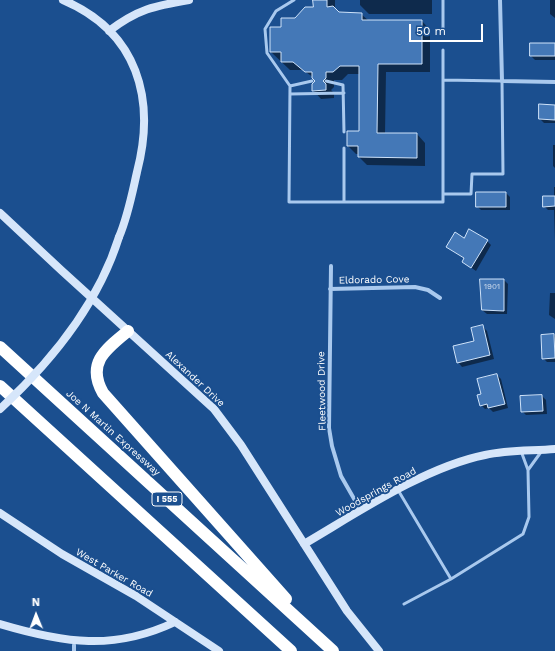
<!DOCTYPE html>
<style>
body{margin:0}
#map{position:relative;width:555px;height:651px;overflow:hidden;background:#1b4f8f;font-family:"Work Sans",sans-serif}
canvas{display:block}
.north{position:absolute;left:16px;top:595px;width:40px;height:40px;-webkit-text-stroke:3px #1b4f8f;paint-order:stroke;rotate:359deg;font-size:11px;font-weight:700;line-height:16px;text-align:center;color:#fff}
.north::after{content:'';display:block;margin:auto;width:14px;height:18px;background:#fff;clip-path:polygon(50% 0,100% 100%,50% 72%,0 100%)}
.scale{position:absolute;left:409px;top:24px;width:74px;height:18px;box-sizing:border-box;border:2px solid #fff;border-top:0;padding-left:5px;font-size:12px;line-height:14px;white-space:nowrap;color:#fff;-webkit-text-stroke:3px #1b4f8f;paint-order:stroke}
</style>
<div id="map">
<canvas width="555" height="651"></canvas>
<div class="north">N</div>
<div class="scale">50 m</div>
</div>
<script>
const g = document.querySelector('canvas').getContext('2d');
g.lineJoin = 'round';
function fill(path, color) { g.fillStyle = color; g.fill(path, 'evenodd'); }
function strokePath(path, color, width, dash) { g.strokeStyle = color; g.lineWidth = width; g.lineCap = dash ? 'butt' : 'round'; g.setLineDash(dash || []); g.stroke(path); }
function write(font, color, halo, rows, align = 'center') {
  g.font = font + ' "Work Sans",sans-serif'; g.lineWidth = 4; g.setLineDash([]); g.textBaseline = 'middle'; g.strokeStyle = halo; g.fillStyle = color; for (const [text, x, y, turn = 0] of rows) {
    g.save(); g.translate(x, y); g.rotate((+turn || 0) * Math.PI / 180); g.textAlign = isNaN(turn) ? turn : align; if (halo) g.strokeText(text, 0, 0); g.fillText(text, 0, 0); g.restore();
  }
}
fill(new Path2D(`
 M314 0H335V10L338 13 361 14 369 21H422L430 30V72H386L385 134H417L425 143V166L367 165 359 157V154H356L348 146 360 132V74H348L342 80H334V87L331 90 334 93V98L321 99 313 90 317 80 303 70H290L271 52 270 29 282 28 314 8Z
 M360 0H432V14H369L360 5Z
 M550 0H555V18L550 14Z
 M555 44V60H535L531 56Z
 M555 106V123H544L540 119Z
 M553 145H555V168L553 166Z
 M554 187H555V241L554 210H548L544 206 554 197Z
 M506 193 510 197V210H481L477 206Z
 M464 239 487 241 491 245 476 271 463 262 465 259 447 247Z
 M504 280 508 284 507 314H487L482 310Z
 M550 293H555V319L549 315Z
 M483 327 487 331 494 359 462 367 458 362 475 342Z
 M554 335 555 336V362H547L543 358Z
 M497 375 501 379 508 408 493 412 489 408 485 409 481 405 482 395Z
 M542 396 546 400 547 414 526 415 522 411Z`), '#0007');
const building = new Path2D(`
 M313 0H327V7L333 6 339 12 362 13V20H422V64H378L377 133H417V158L358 157V146H347V131H359V66H340L333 72H326V78L323 81 326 84V90L312 91V84L315 81 312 78V72H305L293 62H281V52H270V27H281V18H295L305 7H313Z
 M530 43H555V56H530Z
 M539 104 555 105V120L539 119Z
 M476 192H506V207H476Z
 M543 196H555V206L543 207Z
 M469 229 488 240 471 268 462 262 464 258 446 247 455 232 464 238Z
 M480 279H504V311L482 310Z
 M483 325 490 355 457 363 453 346 474 341 471 328Z
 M554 334 555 358 542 359 541 335Z
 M497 374 505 404 488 408 487 404 480 406 477 395 481 394 477 379Z
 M542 395 543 411 521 412 520 396Z`);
fill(building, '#4478b7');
strokePath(building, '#cfe3fa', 1);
strokePath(new Path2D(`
 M294 0 276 11 265 29 267 53 290 86 289 202H443V80
 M443 0V31
 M443 50V80L502 81 503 174H472L471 194H443
 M326 81 343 85 344 132
 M290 86 312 81
 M290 94 344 93
 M344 148V202
 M521 451 528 470
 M398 490 451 579
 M404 604 451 579 523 534 529 517 528 470 541 452`), '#a9c9ee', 3);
strokePath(new Path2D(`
 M500 0 502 81 555 82
 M331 266 329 428 332 446 341 476 361 511
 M330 289 415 287 428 290 440 298
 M74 651V645`), '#a9c9ee', 4);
strokePath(new Path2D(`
 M63 0C138 32 156 99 137 172 132 194 128 216 119 237
 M109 31C138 9 154 6 189 0
 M0 213 61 270 214 409 241 445 347 611 379 651
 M0 513 62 554 136 596 219 651
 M304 544C357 513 425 467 485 455 508 450 532 451 555 449
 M0 624C64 643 114 651 175 622`), '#d6e6fa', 8);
strokePath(new Path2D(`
 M128 331C106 349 86 363 103 393L286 599
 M0 347 333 651
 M0 386 291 651`), '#fff', 12);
strokePath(new Path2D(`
 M0 409C51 362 98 304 119 237`), '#d6e6fa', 8);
write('8px', '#d0dded', null, [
 ["1901",492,287]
]);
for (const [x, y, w] of [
 [167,499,30]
]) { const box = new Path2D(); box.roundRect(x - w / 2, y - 7, w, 14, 3); g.fillStyle = '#1b4f8f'; g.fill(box); strokePath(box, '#fff', 1); }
write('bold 9px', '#fff', null, [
 ["I 555",167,499]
]);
write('10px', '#fff', '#1b4f8f', [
 ["Eldorado Cove",374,280,-1],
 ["Alexander Drive",195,379,43],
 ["Fleetwood Drive",322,391,-91],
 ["Joe N Martin Expressway",113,433,42],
 ["Woodsprings Road",376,492,-29],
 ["West Parker Road",114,573,30]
]);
</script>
